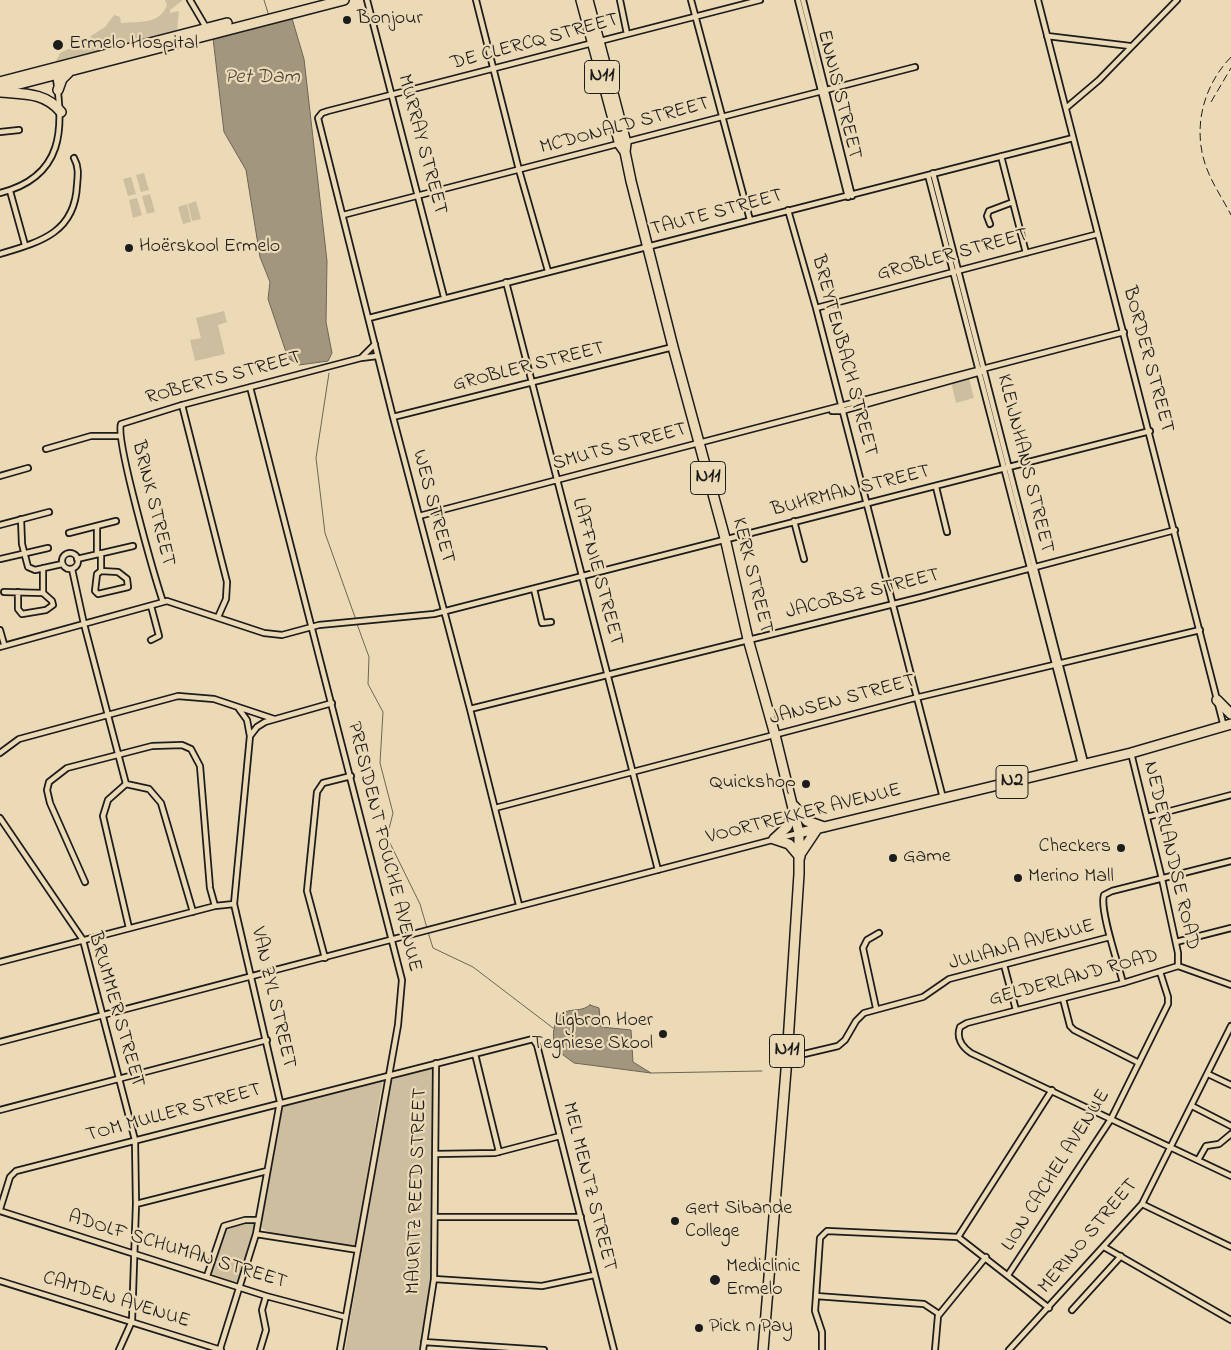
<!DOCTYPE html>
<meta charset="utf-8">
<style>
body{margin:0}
canvas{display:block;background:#ecdab7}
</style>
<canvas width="1231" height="1350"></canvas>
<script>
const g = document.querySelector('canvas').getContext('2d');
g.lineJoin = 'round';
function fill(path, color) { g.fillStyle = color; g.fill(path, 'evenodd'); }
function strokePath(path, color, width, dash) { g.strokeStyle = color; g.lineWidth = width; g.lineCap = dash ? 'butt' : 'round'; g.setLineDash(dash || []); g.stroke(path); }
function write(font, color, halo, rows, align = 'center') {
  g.font = font + ' "Indie Flower",sans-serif'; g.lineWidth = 4.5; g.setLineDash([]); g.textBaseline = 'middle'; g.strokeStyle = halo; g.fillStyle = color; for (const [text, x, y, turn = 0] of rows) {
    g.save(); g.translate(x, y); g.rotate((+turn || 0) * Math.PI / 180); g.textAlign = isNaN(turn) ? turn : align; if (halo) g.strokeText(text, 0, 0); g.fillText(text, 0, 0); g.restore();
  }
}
fill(new Path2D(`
 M165 0H183L170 10V13L179 11 177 30 61 63 56 61 60 53 90 39 91 36 105 27 114 15 120 17 121 23C140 21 159 25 167 5Z
 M144 173 149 190 141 192 136 175Z
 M131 177 136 194 128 196 123 179Z
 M150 194 155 212 147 214 142 196Z
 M137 198 142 215 133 218 129 200Z
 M196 201 201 219 192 221 188 204Z
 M187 204 191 222 183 224 178 207Z
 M224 311 227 322 218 325 225 354 195 361 190 340 201 338 196 318Z
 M969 378 974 398 956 403 951 382Z
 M430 1068 434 1071 432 1277 421 1350H345L391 1080Z
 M383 1079 355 1247 269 1232 260 1227 283 1107 288 1103Z
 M245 1222 253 1223 255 1225 239 1280 235 1283 214 1276 211 1272 225 1229Z`), '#cebea0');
const water = new Path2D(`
 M291 15 304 59 327 261 326 322 332 353 328 361 299 365 288 358 268 299 270 282 260 257 246 170 224 132 213 38Z
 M590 1005 599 1008 601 1027 631 1030 633 1062 651 1073 574 1063 555 1049C552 1036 552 1015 568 1011 577 1009 582 1011 590 1005Z`);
fill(water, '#a2967f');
strokePath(water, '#6c6557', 1);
strokePath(new Path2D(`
 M264 0 269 16
 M329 373 316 458 325 533 356 620
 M357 624 369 657 368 684 383 712 380 763 393 813 387 837 420 904 427 928
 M428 932 433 948 473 967 553 1028
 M651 1073 762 1071`), '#6c6557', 1);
const street = new Path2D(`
 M190 0 207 29
 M367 0 444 297
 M476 0 519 170 548 271
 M620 0 627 34
 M691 0 750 220
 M798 0 848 197
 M803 0 852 196
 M1038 0 1224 727
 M1047 36 1130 46
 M1066 108 1099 80 1177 0
 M0 132 19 130
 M1001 156 1026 253
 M933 173 1085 763
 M928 175 1081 764
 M10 191 25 245
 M0 193C64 177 65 128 55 73
 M788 210 816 308 943 798
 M343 215 915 67
 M990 224 987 216 989 211 1013 202
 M0 254C40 242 75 233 77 185 78 175 79 167 74 158
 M506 282 658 870
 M816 308 1098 234
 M369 318 1073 138
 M362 357 375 344
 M250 387 402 980 398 1025 340 1350
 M182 405 227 582 226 599 218 617
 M832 411H842L981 372
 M393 417 673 347
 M46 449 91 436H119
 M0 476 28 468
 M936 487 947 532
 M419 516 1124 332
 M21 519 22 544 28 567 35 570 62 564
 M794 521 804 559
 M0 525 49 512
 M97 526V554
 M69 533 116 521
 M62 561a8 8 0 1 1 16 0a8 8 0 1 1-16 0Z
 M101 553V571
 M0 559 48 548
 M77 559 133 546
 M72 569 84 624 126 784
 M101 571 118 572 127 579 128 587 98 594 95 591 97 574Z
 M534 589 542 623 551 622
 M4 592 43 593 52 601 53 605 46 610 22 614 18 609V592
 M43 593V568
 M163 602C155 578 115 439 121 424L182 405 361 358 377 356
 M151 606 159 636 151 640
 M0 630 4 644
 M0 647 167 601 264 633 282 635 319 625 434 614 1150 431
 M239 709 247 720 250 736
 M470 709 922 597 1175 530
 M0 753 19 739 178 696 214 699 274 719
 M1131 753 1162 879 1178 953V966
 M126 784 108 800 103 816 129 928
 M126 784 149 789 161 803 193 912
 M495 808 915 698 1200 630
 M1147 817 1231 795
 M0 818 83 940 135 1140 136 1204 132 1321 119 1350
 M85 882 50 803 47 790 49 782 67 768 152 746 182 745 191 749 200 766 210 888 215 906
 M519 905 470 709 393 417 318 118 322 113 328 111 760 0
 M1176 942 1231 928
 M325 958 307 891 317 792 323 783 351 776
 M0 962 215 906 234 904
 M1004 965 1016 1010
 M1123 983C1119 966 1099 909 1104 895L1112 891 1231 861
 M1231 985 1178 966 1123 983 967 1023 960 1027C956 1038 962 1047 971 1053L1231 1176
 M1063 999 1070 1026 1074 1030 1139 1063
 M876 1008 863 948 867 940 879 933
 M0 1042 799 833
 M475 1054 499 1152
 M787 1058 838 1046 845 1040 856 1021 864 1013 923 997 949 979 1110 937
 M1208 1074 1231 1085
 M1192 1106 1231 1126
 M0 1110 267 1040
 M435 1154 495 1153 560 1136
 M1198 1160 1206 1146 1219 1144 1231 1134
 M136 1204 267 1171
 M1142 1204 1231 1247
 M0 1209 10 1177 16 1171 533 1039 537 1045 614 1350
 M0 1211 266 1296 345 1317
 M435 1217H581
 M256 1234 358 1250
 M958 1237 1052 1090
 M1104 1247 1231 1320
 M1008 1275 1111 1119 1168 1004V997L1160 972
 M207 1276 224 1226 245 1220H258
 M434 1279 542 1286 594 1275
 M0 1281 221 1350
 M816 1296 924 1304 939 1314
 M1072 1310 1121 1256
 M424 1342 544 1350
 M220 1349 256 1234 280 1102 234 904 250 736 257 727 265 722 332 703
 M260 1350 266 1330 262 1310 266 1296
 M423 1350 434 1279 436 1063
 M822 1350V1332L815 1311 820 1238 827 1231 958 1237 1049 1308
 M935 1350 938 1316 986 1257
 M1009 1350 1142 1204 1231 1026`);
const highway = new Path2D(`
 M581 0 620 145 625 152
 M588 0 614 97 626 143 625 152 631 181 673 347 725 538 748 639 775 735 799 833V874L787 1058 763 1350
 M0 82 227 23
 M0 89 344 0
 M58 90 62 79 69 72
 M0 92C23 94 45 92 61 112
 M1217 700 1231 714
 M794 806 807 821 824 827
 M799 833 1131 753 1231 724
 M774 839 787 827 794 811
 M774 839 789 844 800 857
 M801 853 817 829`);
strokePath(street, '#1c1c1c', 8);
strokePath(highway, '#1c1c1c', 12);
strokePath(street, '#ecdab7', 4.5);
strokePath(highway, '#ecdab7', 9);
strokePath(new Path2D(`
 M1231 57C1201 88 1191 134 1209 174 1215 188 1224 201 1231 215
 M1211 102 1231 68`), '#1c1c1c', 1, [8, 4]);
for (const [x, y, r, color] of [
 [347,20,5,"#1c1c1c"],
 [58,45,6,"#1c1c1c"],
 [129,248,5,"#1c1c1c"],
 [806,784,5,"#1c1c1c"],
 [1121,848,5,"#1c1c1c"],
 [893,858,5,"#1c1c1c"],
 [1018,878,5,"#1c1c1c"],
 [663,1034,5,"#1c1c1c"],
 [675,1221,5,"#1c1c1c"],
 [715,1280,6,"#1c1c1c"],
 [699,1328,5,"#1c1c1c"]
]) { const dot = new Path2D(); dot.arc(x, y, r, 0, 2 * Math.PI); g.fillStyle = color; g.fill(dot); strokePath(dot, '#ecdab7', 2); }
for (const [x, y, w] of [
 [602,77,35],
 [708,478,35],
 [1012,782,32],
 [787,1051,35]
]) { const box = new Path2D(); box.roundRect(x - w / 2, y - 16.5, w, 33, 4); g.fillStyle = '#ecdab7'; g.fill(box); strokePath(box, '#1c1c1c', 1); }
write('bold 19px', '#1c1c1c', null, [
 ["N11",602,77],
 ["N11",708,478],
 ["N2",1012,782],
 ["N11",787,1051]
]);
write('20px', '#1c1c1c', '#ecdab7', [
 ["Bonjour",357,20],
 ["Ermelo Hospital",69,45],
 ["Hoërskool Ermelo",139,248],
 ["Quickshop",796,784,"right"],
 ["Checkers",1111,848,"right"],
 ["Game",903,858],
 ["Merino Mall",1028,878],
 ["Ligbron Hoer",653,1022,"right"],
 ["Tegniese Skool",653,1045,"right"],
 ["Gert Sibande",685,1210],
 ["College",685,1233],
 ["Mediclinic",726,1268],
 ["Ermelo",726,1291],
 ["Pick n Pay",709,1328]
], 'left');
write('20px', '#1c1c1c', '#ecdab7', [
 ["DE CLERCQ STREET",535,43,-15],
 ["ENNIS STREET",838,95,76],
 ["MCDONALD STREET",625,127,-15],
 ["MURRAY STREET",421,145,75],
 ["TAUTE STREET",717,214,-15],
 ["GROBLER STREET",953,256,-15],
 ["BREYTENBACH STREET",843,356,75],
 ["BORDER STREET",1147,360,75],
 ["GROBLER STREET",529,368,-14],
 ["ROBERTS STREET",224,379,-15],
 ["SMUTS STREET",620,448,-15],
 ["KLEIJNHANS STREET",1024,464,76],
 ["BUHRMAN STREET",851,492,-14],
 ["BRINK STREET",152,504,76],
 ["WES STREET",432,507,75],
 ["LAFFNIE STREET",596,572,75],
 ["KERK STREET",751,576,76],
 ["JACOBSZ STREET",863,595,-14],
 ["JANSEN STREET",843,701,-15],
 ["VOORTREKKER AVENUE",804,815,-14],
 ["PRESIDENT FOUCHE AVENUE",383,847,76],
 ["NEDERLANDSE ROAD",1170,856,77],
 ["JULIANA AVENUE",1022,946,-15],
 ["GELDERLAND ROAD",1074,979,-15],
 ["VAN ZYL STREET",272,998,77],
 ["BRUMMER STREET",115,1010,74],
 ["TOM MULLER STREET",174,1114,-15],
 ["LION CACHEL AVENUE",1057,1171,-58],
 ["MEL MENTZ STREET",588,1187,76],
 ["MAURITZ REED STREET",418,1191,-88],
 ["MERINO STREET",1089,1237,-50],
 ["ADOLF SCHUMAN STREET",177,1251,17],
 ["CAMDEN AVENUE",116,1301,17]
]);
write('italic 21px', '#4b473f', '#ecdab7', [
 ["Pet Dam",262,79]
]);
</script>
